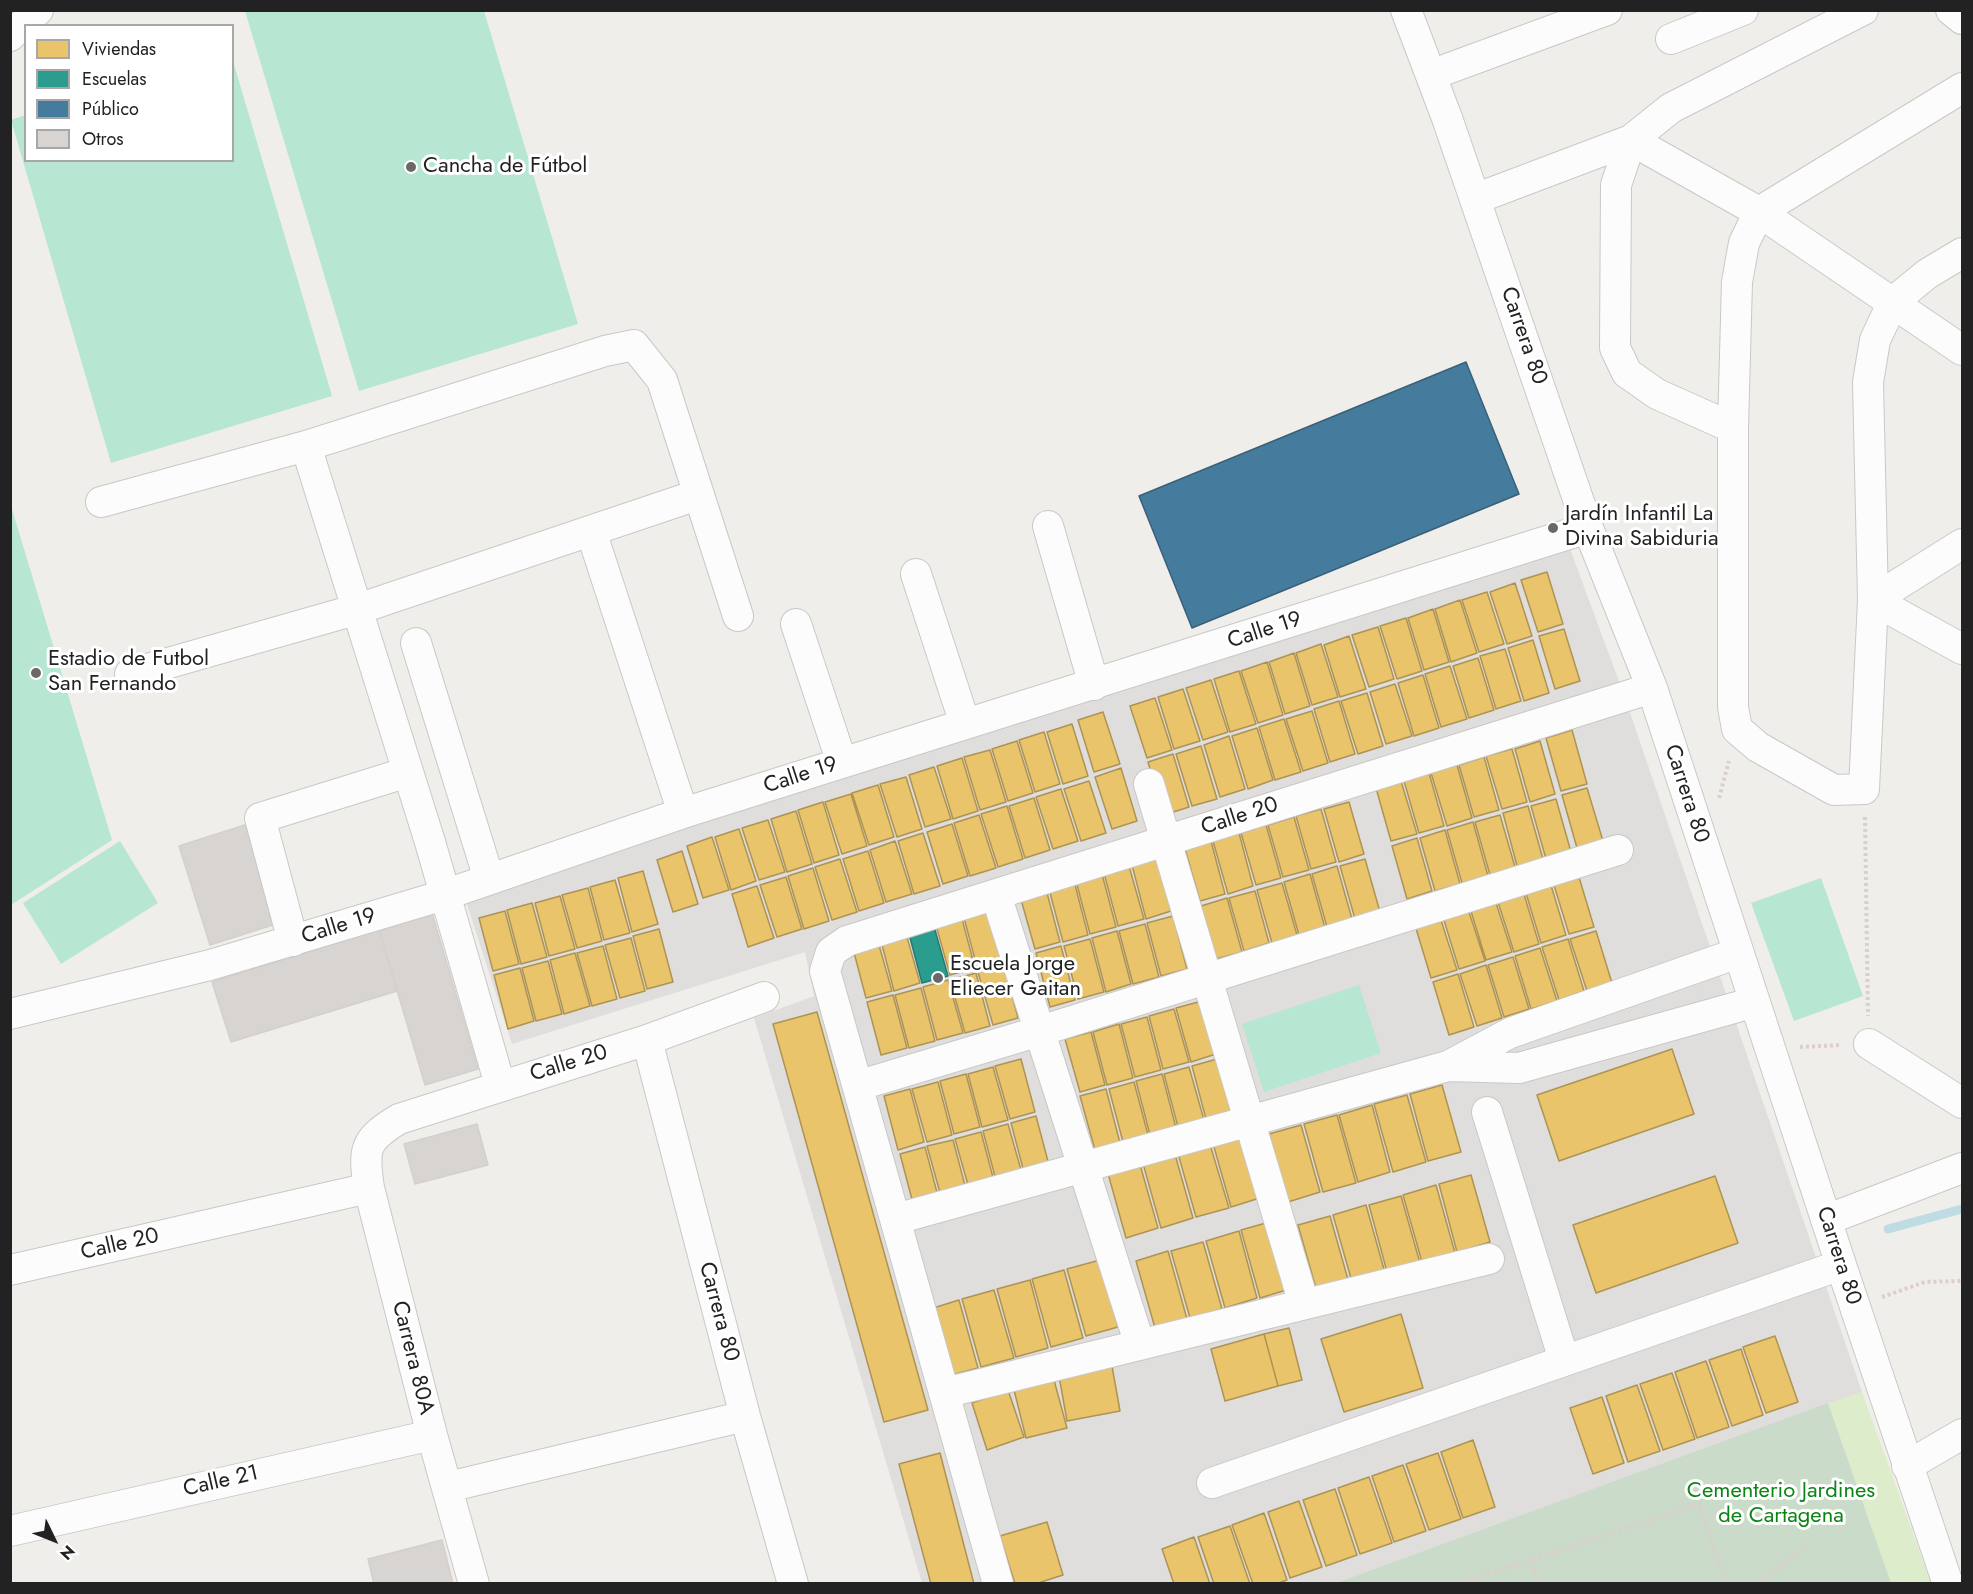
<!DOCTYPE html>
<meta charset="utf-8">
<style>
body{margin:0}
#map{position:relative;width:1973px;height:1594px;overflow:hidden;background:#f0eeeb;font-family:Jost,sans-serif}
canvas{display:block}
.frame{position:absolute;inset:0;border:12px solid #222;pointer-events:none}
.legend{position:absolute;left:24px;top:24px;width:210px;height:138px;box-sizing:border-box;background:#fff;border:2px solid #a7a7a7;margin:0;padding:8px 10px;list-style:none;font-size:18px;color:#222}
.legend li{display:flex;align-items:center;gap:12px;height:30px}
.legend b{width:30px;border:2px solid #a7a7a7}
.north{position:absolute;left:24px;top:1510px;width:60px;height:60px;-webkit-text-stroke:4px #fff;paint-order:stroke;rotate:133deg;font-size:16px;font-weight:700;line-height:24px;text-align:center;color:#222}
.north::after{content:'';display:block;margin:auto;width:21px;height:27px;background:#222;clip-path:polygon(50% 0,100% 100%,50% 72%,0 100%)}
</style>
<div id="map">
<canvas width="1973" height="1594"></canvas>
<div class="frame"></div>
<ul class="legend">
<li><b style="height:16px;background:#e9c46a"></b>Viviendas</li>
<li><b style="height:16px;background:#2a9d8f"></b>Escuelas</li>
<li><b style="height:16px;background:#457b9d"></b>Público</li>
<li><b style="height:16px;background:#d7d4d2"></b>Otros</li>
</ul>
<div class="north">N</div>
</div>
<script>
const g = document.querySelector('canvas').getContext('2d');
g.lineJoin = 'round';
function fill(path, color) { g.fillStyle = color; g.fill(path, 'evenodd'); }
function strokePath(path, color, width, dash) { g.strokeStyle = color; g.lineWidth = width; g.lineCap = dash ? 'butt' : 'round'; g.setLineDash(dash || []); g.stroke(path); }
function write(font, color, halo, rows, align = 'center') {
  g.font = font + ' Jost,sans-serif'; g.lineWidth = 6; g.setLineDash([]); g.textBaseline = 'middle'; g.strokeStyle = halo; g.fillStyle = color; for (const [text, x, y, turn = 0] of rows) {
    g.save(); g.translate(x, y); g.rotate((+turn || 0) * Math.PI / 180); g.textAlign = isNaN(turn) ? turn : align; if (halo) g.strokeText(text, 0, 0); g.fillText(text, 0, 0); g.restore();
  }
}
fill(new Path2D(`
 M1569 546 1624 695 1862 1392 1336 1583H922L754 1018 814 996 805 952 512 1044 465 898Z`), '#dfdedc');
fill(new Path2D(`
 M1862 1392 1931 1583H1891L1828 1403Z`), '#ddeccb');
fill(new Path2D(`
 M1828 1403 1891 1583H1336Z`), '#cadbca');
fill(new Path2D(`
 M245 11H484L578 324 359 391Z
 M233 61 332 396 111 463 11 120 25 115 26 160H232Z
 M11 506 112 840 11 905H10Z
 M120 841 158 903 61 964 23 903Z
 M1821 878 1863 996 1794 1021 1751 903Z
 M1359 985 1381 1053 1264 1092 1242 1024Z`), '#b7e6d2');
const homes = new Path2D(`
 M1547 572 1563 624 1538 632 1521 580Z
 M1515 583 1532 636 1507 644 1490 592Z
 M1487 592 1504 644 1479 652 1462 600Z
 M1460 600 1477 653 1451 662 1435 609Z
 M1433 609 1449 662 1424 670 1408 618Z
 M1406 618 1422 671 1397 679 1380 626Z
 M1378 627 1394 679 1369 687 1352 635Z
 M1564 629 1580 681 1555 689 1539 636Z
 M1349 636 1366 689 1340 697 1324 645Z
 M1533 640 1549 693 1524 701 1508 648Z
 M1321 644 1338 697 1312 705 1296 653Z
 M1505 649 1521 701 1496 709 1480 656Z
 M1294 653 1310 706 1285 714 1269 662Z
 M1478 658 1494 710 1469 718 1453 666Z
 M1267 662 1283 715 1258 723 1241 671Z
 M1450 666 1467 719 1441 727 1425 674Z
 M1239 671 1256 724 1230 732 1214 679Z
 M1423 675 1439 728 1414 736 1398 683Z
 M1211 680 1228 732 1203 740 1186 688Z
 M1395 684 1412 736 1386 744 1370 692Z
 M1183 689 1200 741 1174 749 1158 697Z
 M1367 693 1383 746 1358 754 1341 701Z
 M1155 698 1172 750 1147 758 1130 706Z
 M1339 701 1355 754 1330 762 1314 709Z
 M1312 711 1328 763 1303 771 1286 719Z
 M1103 712 1120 764 1094 772 1078 720Z
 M1284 719 1301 772 1275 780 1259 727Z
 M1072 724 1088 776 1063 784 1047 732Z
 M1257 728 1273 780 1248 789 1232 736Z
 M1572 730 1587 784 1561 791 1546 738Z
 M1044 732 1060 784 1035 792 1019 740Z
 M1229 736 1245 789 1220 797 1204 745Z
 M1017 741 1033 793 1008 801 992 749Z
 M1540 741 1555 794 1530 802 1515 749Z
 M1201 746 1217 799 1192 806 1176 754Z
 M1512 749 1527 802 1502 809 1486 756Z
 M990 750 1006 802 980 810 964 757Z
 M1173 754 1189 807 1164 815 1148 762Z
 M1484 757 1499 810 1474 817 1459 765Z
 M962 758 978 811 953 819 937 766Z
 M1457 765 1472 818 1447 826 1431 773Z
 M934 767 951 819 925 827 909 775Z
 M1121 768 1137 821 1112 829 1095 777Z
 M1429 773 1444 826 1419 833 1404 781Z
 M906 777 922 829 897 837 880 784Z
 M1089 781 1106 833 1081 841 1064 789Z
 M1401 781 1417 834 1391 841 1376 788Z
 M878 785 894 837 869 845 852 793Z
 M1587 788 1603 841 1577 848 1562 795Z
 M1061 789 1078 841 1053 849 1036 797Z
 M851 794 867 846 842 854 825 802Z
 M1034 798 1050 850 1025 858 1009 806Z
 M1556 799 1571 852 1546 859 1531 806Z
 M823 802 839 855 814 863 798 810Z
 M1349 802 1364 854 1339 862 1324 809Z
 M1007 806 1023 859 998 867 981 814Z
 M1528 806 1543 859 1517 866 1503 813Z
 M1321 809 1336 862 1311 869 1296 816Z
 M796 811 812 864 787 872 771 819Z
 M979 815 996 868 970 876 954 823Z
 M1500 815 1515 867 1490 875 1475 822Z
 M1294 817 1309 870 1283 877 1268 825Z
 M768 820 785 872 759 880 742 828Z
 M1473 822 1488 876 1462 883 1447 830Z
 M952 824 968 876 943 884 927 832Z
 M1266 825 1281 878 1256 885 1241 833Z
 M739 829 756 881 731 890 715 837Z
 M1445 830 1460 884 1435 891 1420 838Z
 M923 833 940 886 914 894 898 841Z
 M1239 833 1253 886 1228 894 1213 841Z
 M712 837 729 890 703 898 687 846Z
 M1417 838 1432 891 1407 899 1392 846Z
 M895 841 912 894 886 902 870 850Z
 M1211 841 1225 894 1200 901 1185 849Z
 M682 851 698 904 673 912 657 860Z
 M868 851 884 903 859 911 843 859Z
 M1157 858 1171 911 1146 919 1132 865Z
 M840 859 857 912 832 920 815 867Z
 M1365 859 1380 912 1355 919 1340 866Z
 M1129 866 1144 919 1118 926 1104 873Z
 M1337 866 1352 919 1327 927 1312 874Z
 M813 868 829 921 804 929 788 876Z
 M643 871 658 924 632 932 618 878Z
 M1102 874 1116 927 1090 934 1076 881Z
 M1310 874 1325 928 1299 935 1284 882Z
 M1578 874 1594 927 1569 934 1553 882Z
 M786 877 802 929 777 937 760 885Z
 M615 880 630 933 604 940 590 887Z
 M1074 881 1088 935 1063 942 1049 889Z
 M1550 882 1566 935 1541 943 1525 890Z
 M1282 883 1297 935 1272 943 1257 890Z
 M757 886 774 938 748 947 732 894Z
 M588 888 602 941 577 948 562 895Z
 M1046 889 1060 942 1035 949 1020 896Z
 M1255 891 1269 943 1244 951 1229 898Z
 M1523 891 1539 944 1514 952 1497 899Z
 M560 896 575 949 549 956 535 903Z
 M1227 898 1242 952 1216 959 1201 906Z
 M1495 900 1512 952 1486 960 1470 908Z
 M532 903 547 957 521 964 507 910Z
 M988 907 1003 960 977 967 963 914Z
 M1468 909 1485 961 1459 969 1443 917Z
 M505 911 519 964 493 971 479 918Z
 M961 915 975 968 950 975 935 922Z
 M1173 916 1187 969 1161 976 1147 923Z
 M1440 917 1457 970 1431 978 1415 925Z
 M1145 924 1159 977 1133 984 1119 931Z
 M659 929 673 982 647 989 633 936Z
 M905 930 920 983 894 991 880 937Z
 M1117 931 1131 984 1106 992 1092 938Z
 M1596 931 1612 983 1587 991 1570 939Z
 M631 938 645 991 620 998 605 945Z
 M877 938 892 991 866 998 852 945Z
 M1090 939 1104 992 1078 999 1064 946Z
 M1568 939 1584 991 1559 1000 1542 947Z
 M603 946 617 999 592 1006 577 953Z
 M1061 946 1075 1000 1050 1007 1036 953Z
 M1540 948 1557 1001 1531 1009 1515 956Z
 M575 953 590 1006 564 1014 550 960Z
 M1513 957 1529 1009 1504 1017 1488 965Z
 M548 961 562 1014 536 1021 522 968Z
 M1004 965 1018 1018 993 1025 978 972Z
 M1486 965 1502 1018 1477 1026 1460 974Z
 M520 968 534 1021 508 1029 494 975Z
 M976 973 990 1026 965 1033 950 980Z
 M1458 974 1474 1027 1449 1035 1433 982Z
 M948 980 963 1033 937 1040 923 987Z
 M921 988 935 1041 909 1048 895 995Z
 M893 995 907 1048 881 1055 867 1002Z
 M1202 1001 1216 1054 1191 1062 1176 1008Z
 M1174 1009 1189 1062 1163 1069 1149 1016Z
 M817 1012 928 1410 884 1422 773 1024Z
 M1147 1017 1161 1070 1135 1077 1121 1024Z
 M1119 1024 1133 1078 1107 1085 1093 1032Z
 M1091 1032 1105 1085 1080 1092 1065 1039Z
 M1672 1049 1694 1114 1559 1161 1537 1095Z
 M1021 1059 1035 1112 1010 1119 995 1066Z
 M1217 1059 1232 1112 1206 1119 1192 1066Z
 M993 1067 1008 1120 982 1127 968 1074Z
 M1189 1067 1204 1120 1178 1127 1164 1074Z
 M966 1074 980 1127 954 1134 940 1081Z
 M1162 1074 1176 1128 1150 1135 1136 1081Z
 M938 1082 952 1135 927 1142 912 1089Z
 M1134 1082 1148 1135 1123 1142 1109 1089Z
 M1442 1085 1461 1152 1428 1161 1410 1094Z
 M910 1089 924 1142 898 1150 884 1096Z
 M1106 1089 1120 1143 1095 1150 1080 1096Z
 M1407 1095 1426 1162 1393 1172 1374 1104Z
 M1372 1105 1390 1172 1358 1182 1339 1115Z
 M1337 1115 1356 1183 1323 1192 1304 1124Z
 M1036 1116 1050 1169 1025 1176 1011 1123Z
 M1008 1124 1023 1177 997 1184 983 1131Z
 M1301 1125 1320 1192 1288 1202 1269 1134Z
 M1244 1131 1263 1197 1231 1207 1212 1140Z
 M981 1132 995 1185 970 1192 955 1139Z
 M953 1140 967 1193 942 1200 927 1146Z
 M1209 1141 1229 1208 1196 1217 1177 1150Z
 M925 1147 939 1200 914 1207 900 1154Z
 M1174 1151 1193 1218 1161 1228 1142 1160Z
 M1139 1161 1158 1228 1126 1238 1107 1170Z
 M1471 1175 1490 1242 1457 1252 1439 1184Z
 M1715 1176 1738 1243 1596 1293 1573 1225Z
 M1436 1185 1455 1253 1422 1262 1403 1195Z
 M1401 1196 1420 1263 1387 1272 1369 1205Z
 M1366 1205 1385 1273 1352 1282 1333 1215Z
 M1330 1216 1349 1283 1317 1292 1298 1225Z
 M1273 1221 1293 1288 1260 1298 1241 1230Z
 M1239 1231 1257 1298 1225 1308 1206 1241Z
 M1203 1242 1222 1309 1190 1318 1171 1251Z
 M1168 1251 1187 1319 1155 1328 1136 1261Z
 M1100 1260 1118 1327 1086 1336 1067 1269Z
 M1064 1270 1083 1338 1051 1347 1032 1279Z
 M1030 1280 1048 1348 1016 1357 997 1289Z
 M994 1290 1014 1358 981 1367 962 1299Z
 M959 1300 978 1368 945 1377 927 1310Z
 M1401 1314 1423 1388 1344 1412 1321 1339Z
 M1289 1328 1302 1380 1278 1386 1264 1334Z
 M1264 1334 1278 1386 1225 1401 1211 1349Z
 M1775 1336 1798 1402 1766 1413 1743 1347Z
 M1741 1349 1763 1415 1732 1426 1709 1360Z
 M1706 1361 1729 1427 1697 1438 1675 1372Z
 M1112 1366 1120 1411 1067 1421 1059 1376Z
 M1672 1373 1695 1439 1663 1450 1640 1384Z
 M1054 1380 1067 1428 1026 1438 1014 1390Z
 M1637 1385 1660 1451 1628 1462 1606 1396Z
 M1008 1390 1024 1437 987 1450 972 1403Z
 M1602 1397 1624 1463 1593 1474 1570 1408Z
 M1473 1440 1495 1507 1463 1518 1441 1452Z
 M940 1453 974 1584H931L899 1464Z
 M1438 1453 1461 1519 1429 1530 1406 1464Z
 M1403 1465 1426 1531 1394 1542 1372 1476Z
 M1369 1477 1392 1543 1360 1554 1338 1488Z
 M1335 1489 1357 1555 1326 1566 1303 1500Z
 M1299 1501 1322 1567 1290 1578 1268 1512Z
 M1264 1513 1287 1580 1276 1584H1253L1232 1525Z
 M1047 1522 1063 1575 1035 1584H1015L1000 1536Z
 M1230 1526 1250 1584H1214L1198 1537Z
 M1194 1537 1210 1584H1174L1162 1549Z`);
fill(homes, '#e9c46a');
strokePath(homes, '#ad9354', 1.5);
const schools = new Path2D(`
 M933 923 948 976 922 983 908 930Z`);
fill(schools, '#2a9d8f');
strokePath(schools, '#28786e', 1.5);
const public = new Path2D(`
 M1466 362 1519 494 1192 628 1139 496Z`);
fill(public, '#457b9d');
strokePath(public, '#3a6078', 1.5);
strokePath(new Path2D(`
 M1888 1229 1962 1209`), '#bfdbe3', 9);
const building = new Path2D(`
 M251 823 282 922 210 945 179 846Z
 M432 913 478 1069 425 1085 379 929Z
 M379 929 397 991 231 1042 212 982Z
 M477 1124 488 1165 415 1184 404 1144Z
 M442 1540 453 1584H374L368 1559Z`);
fill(building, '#d7d4d2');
strokePath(building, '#d3d0cc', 1.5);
const minor = new Path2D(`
 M1406 10 1447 118 1588 528 1652 688 1841 1265 1948 1584
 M1951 10 1962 19
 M10 36 38 10
 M1671 39 1743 10
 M1431 75 1607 10
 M1962 88 1759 212 1744 243 1737 282 1733 428V707L1737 729 1758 747 1834 790 1864 789 1873 600 1868 382 1875 340 1893 302 1927 274 1962 253
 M1631 140 1759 212 1962 350
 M1631 140 1616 185 1615 348 1627 373 1657 394 1733 428
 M1475 199 1631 140 1671 108 1863 10
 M306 446 430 842 500 1085
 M101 502 306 446 605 351 634 345 662 380 738 616
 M1048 526 1094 685
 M591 531 683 813
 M1962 544 1873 600 1962 649
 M916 574 965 724
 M796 624 842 763
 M416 643 489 879
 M130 674 358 609 697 495
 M1149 784 1304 1304
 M996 895 1140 1345
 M293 941 260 818 408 772
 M10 1014 210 965 444 895 683 813 1588 528
 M647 1040 745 1416 793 1584
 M1869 1044 1962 1103
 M1448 1066 1519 1068 1755 1002
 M860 1085 1040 1031 1618 850
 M1487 1112 1564 1360
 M896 1219 1448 1066 1510 1033 1738 953
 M1826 1220 1962 1168
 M10 1270 369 1188
 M944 1393 1489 1259
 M1907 1466 1962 1434
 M1212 1483 1841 1265
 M448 1487 745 1416
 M10 1531 432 1435
 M474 1584 432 1435 369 1188C363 1149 364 1140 399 1119L647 1040 764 997
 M998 1584 825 971 831 952 847 941 1652 688`);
strokePath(minor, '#c9c8c7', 32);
strokePath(new Path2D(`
 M1719 798 1729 761
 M1865 817 1868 1016
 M1800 1047 1841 1045
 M1882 1297 1925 1282 1962 1281
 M1530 1561 1538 1584
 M1459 1584 1699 1504 1726 1584
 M1757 1584 1806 1546`), '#dccecd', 4, [3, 3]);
strokePath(minor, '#fdfcfc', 30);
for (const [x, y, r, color] of [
 [411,167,6,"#6a6968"],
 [1553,528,6,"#6a6968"],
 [36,673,6,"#6a6968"],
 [938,978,6,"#6a6968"]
]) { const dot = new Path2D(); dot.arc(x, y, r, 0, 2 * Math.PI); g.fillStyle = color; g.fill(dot); strokePath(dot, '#fff', 2); }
write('22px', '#222', '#fff', [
 ["Cancha de Fútbol",423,167],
 ["Jardín Infantil La",1565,515],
 ["Divina Sabiduria",1565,540],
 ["Estadio de Futbol",48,660],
 ["San Fernando",48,685],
 ["Escuela Jorge",950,965],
 ["Eliecer Gaitan",950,990]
], 'left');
write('22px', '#222', '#fff', [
 ["Carrera 80",1523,336,71],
 ["Calle 19",1265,631,-18],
 ["Calle 19",801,776,-18],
 ["Carrera 80",1686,794,72],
 ["Calle 20",1240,817,-18],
 ["Calle 19",339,927,-17],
 ["Calle 20",569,1064,-17],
 ["Calle 20",120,1245,-13],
 ["Carrera 80",1838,1256,72],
 ["Carrera 80",718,1312,75],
 ["Carrera 80A",412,1358,76],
 ["Calle 21",221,1482,-13]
]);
write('22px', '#0c8416', '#fff', [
 ["Cementerio Jardines",1781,1492],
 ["de Cartagena",1781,1517]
]);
</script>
